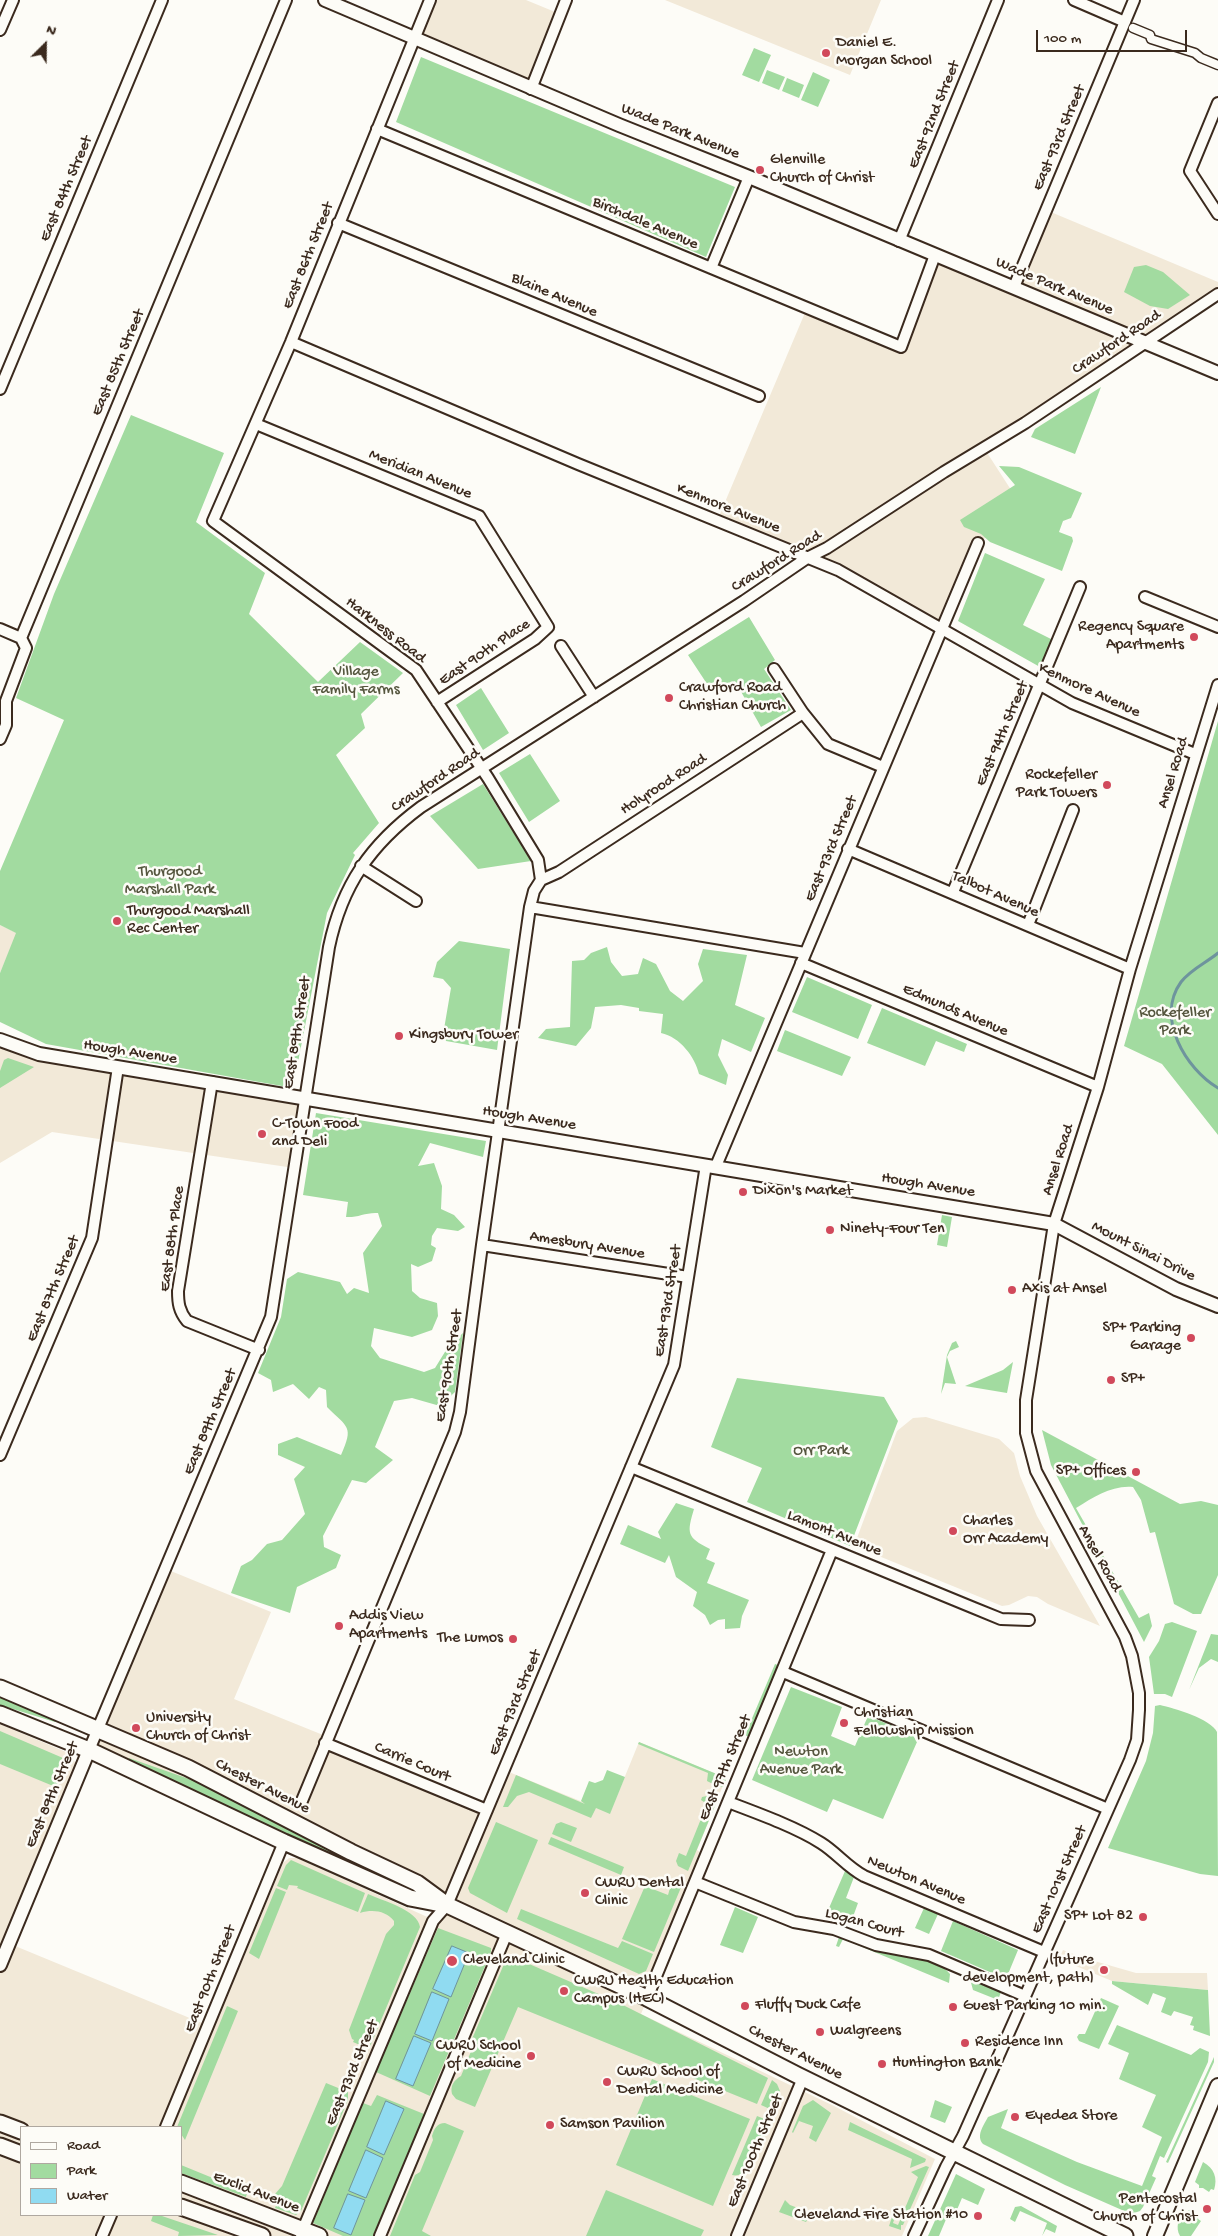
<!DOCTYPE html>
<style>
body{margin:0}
#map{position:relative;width:1218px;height:2236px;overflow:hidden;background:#fdfcf7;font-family:"Gochi Hand",sans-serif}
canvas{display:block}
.legend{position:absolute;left:20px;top:2126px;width:162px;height:90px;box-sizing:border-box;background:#fdfcf7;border:1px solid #afa8a0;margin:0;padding:6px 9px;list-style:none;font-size:15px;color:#3b2a1e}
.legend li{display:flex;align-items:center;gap:10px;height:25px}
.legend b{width:25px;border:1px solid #afa8a0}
.north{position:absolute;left:20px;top:20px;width:50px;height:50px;-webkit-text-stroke:4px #fdfcf7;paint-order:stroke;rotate:23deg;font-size:14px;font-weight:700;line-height:20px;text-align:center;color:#3b2a1e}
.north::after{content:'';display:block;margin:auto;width:18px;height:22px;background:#3b2a1e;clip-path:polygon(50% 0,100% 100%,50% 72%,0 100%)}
.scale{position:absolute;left:1036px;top:30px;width:151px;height:22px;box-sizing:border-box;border:2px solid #3b2a1e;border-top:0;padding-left:6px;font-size:15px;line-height:18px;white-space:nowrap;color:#3b2a1e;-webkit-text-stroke:4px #fdfcf7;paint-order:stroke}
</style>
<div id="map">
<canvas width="1218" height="2236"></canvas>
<ul class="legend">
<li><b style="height:6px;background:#fdfcf7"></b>Road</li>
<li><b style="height:14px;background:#a2dba0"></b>Park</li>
<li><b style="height:14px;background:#90dbf1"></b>Water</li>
</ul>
<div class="north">N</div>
<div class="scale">100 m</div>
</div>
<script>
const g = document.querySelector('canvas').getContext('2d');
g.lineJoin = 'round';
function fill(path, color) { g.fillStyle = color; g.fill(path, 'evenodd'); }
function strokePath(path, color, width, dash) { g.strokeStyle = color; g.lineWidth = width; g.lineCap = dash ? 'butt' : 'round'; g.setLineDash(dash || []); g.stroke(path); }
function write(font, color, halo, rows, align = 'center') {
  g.font = font + ' "Gochi Hand",sans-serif'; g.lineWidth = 5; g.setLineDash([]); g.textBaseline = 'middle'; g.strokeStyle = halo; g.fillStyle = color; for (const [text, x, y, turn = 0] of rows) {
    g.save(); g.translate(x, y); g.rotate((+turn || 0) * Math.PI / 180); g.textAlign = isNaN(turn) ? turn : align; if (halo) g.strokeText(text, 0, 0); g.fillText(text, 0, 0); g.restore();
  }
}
fill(new Path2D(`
 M430 0H526L560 14 531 89 415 37Z
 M665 0H881L850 75Z
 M1046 210 1218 282V294L984 448 1024 510 978 543 941 630 838 570 717 521 807 308 901 346 935 255 1014 287Z
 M0 925 17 933 0 973Z
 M0 1040 304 1099 294 1168 52 1132 0 1163Z
 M926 1417 999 1439 1014 1453 1020 1476 1037 1516 1100 1626 1048 1604 1037 1597 1028 1596 1009 1605 1002 1606 854 1546 897 1431 913 1418Z
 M166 1569 271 1612 234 1699 328 1737 325 1742 487 1810 504 1770 610 1813 639 1742 726 1778 697 1850 700 1852 695 1881 641 2014 834 2106 935 2159 902 2236H0V1724L66 1752 76 1763 3 1941 214 2028 283 1863 289 1858H297L434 1920 447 1905 421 1902 89 1750ZM21 2127H181V2215H21Z
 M1063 1950 1084 1958 1136 1973H1207L1208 1990 1112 1981 1059 1959Z`), '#f2e9d8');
fill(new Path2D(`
 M754 48 771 55 759 82 742 75Z
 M421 57 735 187 706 257 396 122Z
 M767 70 785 77 779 90 762 83Z
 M813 72 830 80 818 107 801 100Z
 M787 78 804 85 799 98 782 91Z
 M1146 265 1163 272 1190 295 1168 309 1150 306 1124 292 1134 267Z
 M1101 387 1075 454 1031 437 1035 429Z
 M131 415 224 453 196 522 265 573 249 614 318 682 360 642 403 673 361 714 365 728 336 755 379 823 353 853 355 855 327 913 293 1088 46 1044 0 1022V973L16 933 0 925V871L64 720 16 698 54 594Z
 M999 466 1019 467 1082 493 1071 518 1063 521 1059 532 1072 537 1073 541 1062 571 990 542 981 534 964 527 960 520 1015 485Z
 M985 553 1045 579 1023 625 1053 640 1040 667 958 621Z
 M749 617 775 660 764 669 791 710 761 727 735 681 713 693 688 655Z
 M481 688 509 733 483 750 456 705Z
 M1218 721V1135L1162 1064 1124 1046Z
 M530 754 560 801 529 822 499 773Z
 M483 784 531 861 478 869 430 816Z
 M459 941 510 949 497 1050 446 1041 443 1035 451 988 443 979 433 977 437 962Z
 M607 947 611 962 622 976 638 974 643 958 656 964 670 991 683 1001 703 981 698 964 703 949 747 955 735 1005 765 1018 751 1052 722 1039 718 1055 728 1075 726 1085 699 1074C695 1057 680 1037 661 1033L663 1014 639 1011V1008L621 1005 595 1007 591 1028 576 1046 538 1038 546 1029 570 1027 572 961 584 960 591 953Z
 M807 977 872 1005 858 1039 792 1012Z
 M882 1008 967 1044 964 1052 936 1041 925 1066 867 1043Z
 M785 1030 851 1057 842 1076 777 1051Z
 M8 1058 34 1067 0 1088V1071L4 1060Z
 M316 1113 486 1141 483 1157 430 1143 418 1166 434 1163 442 1186 441 1209 454 1215 465 1227 458 1231 437 1228 432 1236 431 1245 436 1248 432 1261 418 1267 411 1264 412 1291 420 1298 437 1303 438 1316 432 1330 412 1337 374 1328 371 1346 380 1358 424 1372 435 1368 448 1347 463 1333 455 1392 440 1406 412 1398 394 1401 375 1447 393 1460 366 1483 352 1480 323 1536 324 1547 341 1555 336 1568 297 1587 290 1613 231 1593 241 1566 252 1560 267 1544 282 1540 305 1514 294 1479 305 1467 278 1455V1444L297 1437 341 1455C354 1426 348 1428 327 1407L326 1390 319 1387 309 1399 293 1384 273 1392 271 1380 258 1373 281 1317 287 1279 298 1272 340 1282 347 1294 354 1288 369 1293 363 1253 382 1226 378 1213C366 1212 357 1218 346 1217L348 1202 303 1195Z
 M942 1215 952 1217 947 1247 937 1245Z
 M956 1341 959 1347 950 1351 947 1357 956 1384 945 1383 941 1394 947 1355 952 1343Z
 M1013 1362 1007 1393 965 1386 1003 1370Z
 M737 1378 884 1397 898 1421 850 1546 747 1502 762 1468 711 1447Z
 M1042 1430 1180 1504 1201 1501 1218 1505V1575L1201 1614H1193L1174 1604 1155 1532 1150 1533 1141 1500 1133 1487C1112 1485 1094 1497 1076 1508L1139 1618 1149 1613 1152 1626 1144 1642 1051 1465Z
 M676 1503 694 1509C687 1533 686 1537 710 1549L706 1559 715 1563 707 1583 749 1600 742 1616 740 1628 725 1629V1619L718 1620 710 1625 705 1615 693 1606 697 1592 676 1577 669 1555 665 1563 620 1544 628 1525 661 1539 658 1532Z
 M1172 1622 1197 1631 1172 1697 1165 1694H1154L1149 1657 1159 1641 1165 1624Z
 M1211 1634 1218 1635V1662L1211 1659 1199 1668 1189 1690Z
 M775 1664 778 1665 749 1737 745 1735Z
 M791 1687 842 1707 831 1736 855 1746 868 1716 912 1734 917 1742 883 1819 833 1799 827 1812 752 1780Z
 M0 1697 56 1720 55 1722 0 1705Z
 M1160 1705C1174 1708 1211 1719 1217 1732L1218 1876 1200 1874 1108 1848 1146 1761 1153 1733 1155 1706Z
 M0 1731 70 1761 58 1788 0 1764Z
 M639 1742 724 1777 726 1780 723 1787H719L707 1781 708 1773 638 1744Z
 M129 1758 192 1780 367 1869V1872L129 1760Z
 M607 1770 625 1777 610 1814 596 1808 591 1818 529 1792 517 1796 508 1807H503L516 1775 585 1804 581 1801 589 1781 595 1783 603 1780Z
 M707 1796 717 1801 688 1871 678 1866 676 1861 679 1853 686 1856 707 1804 701 1800 702 1797Z
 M496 1822 538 1840 507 1913 470 1893 468 1888Z
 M561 1822 577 1828 571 1842 552 1834 556 1824Z
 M551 1837 624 1867 621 1875 548 1844Z
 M291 1860 365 1893 358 1912 297 1888 298 1886 289 1885 287 1890 277 1886 286 1865Z
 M845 1871 854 1877 846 1898 858 1903 850 1925 826 1915Z
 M678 1880 682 1885 654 1952 622 1939 645 1886 668 1895 672 1881Z
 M276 1888 286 1892 259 1959 249 1953Z
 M368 1894C383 1901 418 1910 420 1927L369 2049 353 2042 354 2040 352 2039 349 2030 386 1934 394 1925V1921C386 1911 373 1909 360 1913Z
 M735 1907 758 1917 743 1953 720 1945Z
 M924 1908 938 1914 929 1934 915 1928Z
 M521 1909 618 1948 622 1941 653 1954 646 1971 639 1974 517 1919Z
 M953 1921 1018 1950 1006 1979 941 1951Z
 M438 1928 491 1948V1952L430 2096 376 2072Z
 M836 1934C850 1940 865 1947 880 1952 902 1959 934 1954 950 1974L949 1983 843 1939 839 1947 836 1946 839 1937Z
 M513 1957 617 2002 768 2078 757 2104 518 2007 475 2107 456 2099 452 2094C450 2086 454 2080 461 2076L474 2044 472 2039 504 1964Z
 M970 1979 1001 1992 998 2000 973 1990Z
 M1112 1981 1208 1990 1210 2036 1193 2030 1194 2026 1190 2025 1193 2017 1174 2011 1171 2016 1161 2012 1166 1998 1153 1993 1148 2005 1112 1984Z
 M1101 1998 1119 2006 1099 2049 1079 2041 1077 2037 1079 2034H1085Z
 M227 2006 238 2011 185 2140 181 2134V2127H177Z
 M1117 2025 1191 2055 1200 2048 1209 2052 1208 2062 1164 2158 1160 2156 1152 2176 1156 2178 1143 2207 1140 2211 1131 2214 1065 2185 983 2144C976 2136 983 2126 988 2117L1008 2109 1001 2128 1077 2162 1142 2186 1162 2137 1142 2127 1156 2095 1119 2079 1129 2053 1108 2044Z
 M1214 2057V2062L1168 2163 1166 2162Z
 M652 2079 750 2119 713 2206 616 2165Z
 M772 2080 777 2084 780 2091 774 2108 772 2110 761 2105Z
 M326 2083 348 2092V2100L301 2211 296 2215 275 2208 279 2199 275 2194 282 2186Z
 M377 2095 424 2114 373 2236H343L313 2223 363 2103 371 2106Z
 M813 2100 831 2113 816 2142 809 2138 813 2126 799 2121 793 2133 792 2132 803 2106Z
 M935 2100 952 2107 945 2123 930 2117Z
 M757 2116 767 2120 768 2123C762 2138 752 2180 732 2175Z
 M850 2122 926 2159 925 2162 910 2168 912 2159 848 2130Z
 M445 2123 464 2131 422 2231 431 2236H390L415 2175 420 2172 433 2140 432 2136C434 2129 437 2123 445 2123Z
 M1203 2162C1214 2168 1218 2178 1214 2190L1211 2189 1209 2192 1203 2188H1199V2185L1195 2182Z
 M181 2165 247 2192V2193L246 2197 181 2173Z
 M926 2166 929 2167 903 2225H901V2230L889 2226 892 2217 894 2220 893 2223 898 2225 918 2177 911 2172Z
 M956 2174 985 2189 978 2205 962 2198 953 2219 947 2217 939 2236H928Z
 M606 2190 704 2230 701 2236H586Z
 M785 2200 790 2205 811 2213 806 2222 779 2212Z
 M1021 2206 1057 2226 1055 2233 1046 2229 1042 2236 1047 2223 1020 2211 1015 2222 1010 2219 1015 2207Z
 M1183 2210 1186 2213 1189 2210 1199 2216 1198 2219 1201 2221 1191 2236H1180C1175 2227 1179 2219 1183 2210Z
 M153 2215H159L218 2235 178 2236 179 2232 151 2221Z`), '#a2dba0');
const water = new Path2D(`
 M452 1946 469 1953 451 1997 433 1989Z
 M432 1992 449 1999 432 2041 415 2034Z
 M414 2036 431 2043 413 2086 396 2079Z
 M386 2101 404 2109 384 2155 367 2147Z
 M366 2150 383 2158 366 2198 349 2191Z
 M348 2194 365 2200 351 2235 334 2228Z`);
fill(water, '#90dbf1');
strokePath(water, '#6e949d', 1);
strokePath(new Path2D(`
 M1218 953C1206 963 1191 969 1181 982 1155 1018 1186 1069 1218 1088`), '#6e949d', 3);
const pedestrian = new Path2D(`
 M1133 28 1150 35 1151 39 1195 53 1201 58 1218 65`);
const minor = new Path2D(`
 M1074 0 1125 22
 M0 30 13 0
 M531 89 566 0
 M1218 103 1190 171 1218 214
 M377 129 901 347 935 255
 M338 223 759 396
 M899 241 998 0
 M711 268 749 177
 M1014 287 1134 0
 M291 342 578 464 838 570 1072 703 1195 754
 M0 389 162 0
 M256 424 479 516 548 627 535 639 437 702
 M1145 597 1218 627
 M0 629 21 638
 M561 646 594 697
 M774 669 803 713 828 744 883 767
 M0 739 6 725V701L26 648 21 638 286 0
 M848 849 1130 969
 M361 866 416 901
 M541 880 559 872 803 713
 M953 892 1080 587
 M530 907 805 953
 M1028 925 1073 810
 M801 963 1098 1087
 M212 1082 178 1291C178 1303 179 1311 187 1321L259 1350
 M716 1166 978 543
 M482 1245 688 1277
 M0 1455 92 1238 118 1067
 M631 1467 974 1608 1001 1619 1029 1620
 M783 1672 1108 1809
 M325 1743 487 1810
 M89 1750 271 1317 329 947C342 885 371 844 421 807L744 601 807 558 827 548 944 472 1025 423 1218 294
 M728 1802C757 1813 796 1827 821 1843 837 1853 847 1867 864 1876L1044 1952
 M301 1803 455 1432 460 1412 482 1245 530 907 534 891 541 880 538 860 488 778 416 670 213 521 291 342 430 0
 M695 1882 794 1922 834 1929 876 1945 929 1955 1025 1996
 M647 1998 832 1550
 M166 2127 284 1842
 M301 2234 433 1921 447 1905 674 1365 706 1165
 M102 2236 111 2215
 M380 2236 507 1933
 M737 2236 803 2078
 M914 2236 946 2167 963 2136 1130 1760 1137 1740 1139 1710V1693L1132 1656 1125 1637 1036 1471 1026 1433V1400L1054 1224 1098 1087 1130 969 1218 685`);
const tertiary = new Path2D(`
 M325 0 619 125 749 177 1218 373
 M0 1040 39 1054 1054 1224 1176 1289 1218 1306
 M0 1965 89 1750`);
const secondary = new Path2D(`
 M1155 2236 1218 2086`);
const primary = new Path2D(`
 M0 1688 188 1768 351 1852 417 1883 447 1905 647 1998 797 2075 1125 2236
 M0 1714 89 1750 284 1842 410 1898 446 1905
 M0 2123 21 2131
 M0 2146 21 2154
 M181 2183 319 2236
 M181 2207 262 2236`);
strokePath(pedestrian, '#3b2a1e', 11);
strokePath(minor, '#3b2a1e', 14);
strokePath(tertiary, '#3b2a1e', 16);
strokePath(secondary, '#3b2a1e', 18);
strokePath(primary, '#3b2a1e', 19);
strokePath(pedestrian, '#fdfcf7', 8);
strokePath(minor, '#fdfcf7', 10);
strokePath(tertiary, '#fdfcf7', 12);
strokePath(secondary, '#fdfcf7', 14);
strokePath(primary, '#fdfcf7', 15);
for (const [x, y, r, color] of [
 [826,53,5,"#d1495b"],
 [760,170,5,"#d1495b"],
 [1194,637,5,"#d1495b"],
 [669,698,5,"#d1495b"],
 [1107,785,5,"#d1495b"],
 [117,921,5,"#d1495b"],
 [399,1036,5,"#d1495b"],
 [262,1134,5,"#d1495b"],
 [743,1192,5,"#d1495b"],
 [830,1230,5,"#d1495b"],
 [1012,1290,5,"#d1495b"],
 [1191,1338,5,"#d1495b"],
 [1111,1380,5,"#d1495b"],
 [1136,1472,5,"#d1495b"],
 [953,1531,5,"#d1495b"],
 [339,1626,5,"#d1495b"],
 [513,1639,5,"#d1495b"],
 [844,1723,5,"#d1495b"],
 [136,1728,5,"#d1495b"],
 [585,1893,5,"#d1495b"],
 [1143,1917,5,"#d1495b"],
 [452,1961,6,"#d1495b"],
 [1104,1970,5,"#d1495b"],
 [564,1991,5,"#d1495b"],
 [745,2006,5,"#d1495b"],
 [953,2007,5,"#d1495b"],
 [820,2032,5,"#d1495b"],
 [965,2043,5,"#d1495b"],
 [531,2056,5,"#d1495b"],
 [882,2064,5,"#d1495b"],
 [607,2082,5,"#d1495b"],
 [1015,2117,5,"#d1495b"],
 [550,2125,5,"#d1495b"],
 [1207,2209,5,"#d1495b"],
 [978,2216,5,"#d1495b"]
]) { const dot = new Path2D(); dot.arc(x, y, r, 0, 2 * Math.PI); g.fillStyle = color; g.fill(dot); strokePath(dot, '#fdfcf7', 2); }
write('16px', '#3b2a1e', '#fdfcf7', [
 ["Daniel E.",836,44],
 ["Morgan School",836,62],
 ["Glenville",770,161],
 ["Church of Christ",770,179],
 ["Regency Square",1184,628,"right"],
 ["Apartments",1184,646,"right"],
 ["Crawford Road",679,689],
 ["Christian Church",679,707],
 ["Rockefeller",1097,776,"right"],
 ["Park Towers",1097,794,"right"],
 ["Thurgood Marshall",127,912],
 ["Rec Center",127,930],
 ["Kingsbury Tower",409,1036],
 ["C-Town Food",272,1125],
 ["and Deli",272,1143],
 ["Dixon's Market",753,1192],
 ["Ninety-Four Ten",840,1230],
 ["Axis at Ansel",1022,1290],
 ["SP+ Parking",1181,1329,"right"],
 ["Garage",1181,1347,"right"],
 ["SP+",1121,1380],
 ["SP+ Offices",1126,1472,"right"],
 ["Charles",963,1522],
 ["Orr Academy",963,1540],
 ["Addis View",349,1617],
 ["Apartments",349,1635],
 ["The Lumos",503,1639,"right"],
 ["Christian",854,1714],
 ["Fellowship Mission",854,1732],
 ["University",146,1719],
 ["Church of Christ",146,1737],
 ["CWRU Dental",595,1884],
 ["Clinic",595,1902],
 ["SP+ Lot 82",1133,1917,"right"],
 ["Cleveland Clinic",463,1961],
 ["(future",1094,1961,"right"],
 ["development, path)",1094,1979,"right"],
 ["CWRU Health Education",574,1982],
 ["Campus (HEC)",574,2000],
 ["Fluffy Duck Cafe",755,2006],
 ["Guest Parking 10 min.",963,2007],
 ["Walgreens",830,2032],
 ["Residence Inn",975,2043],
 ["CWRU School",521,2047,"right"],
 ["of Medicine",521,2065,"right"],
 ["Huntington Bank",892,2064],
 ["CWRU School of",617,2073],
 ["Dental Medicine",617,2091],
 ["Eyedea Store",1025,2117],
 ["Samson Pavilion",560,2125],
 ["Pentecostal",1197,2200,"right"],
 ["Church of Christ",1197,2218,"right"],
 ["Cleveland Fire Station #10",968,2216,"right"]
], 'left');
write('16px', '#3b2a1e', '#fdfcf7', [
 ["East 92nd Street",935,115,-68],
 ["Wade Park Avenue",680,132,22],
 ["East 93rd Street",1060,138,-67],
 ["East 84th Street",67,189,-67],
 ["Birchdale Avenue",645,224,23],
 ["East 86th Street",309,256,-68],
 ["Wade Park Avenue",1054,287,23],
 ["Blaine Avenue",554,296,23],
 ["Crawford Road",1117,343,-34],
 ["East 85th Street",119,363,-67],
 ["Meridian Avenue",420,475,22],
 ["Kenmore Avenue",728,509,22],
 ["Crawford Road",777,562,-32],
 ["Harkness Road",385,631,38],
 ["East 90th Place",485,653,-34],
 ["Kenmore Avenue",1089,691,25],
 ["East 94th Street",1003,734,-67],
 ["Ansel Road",1174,773,-73],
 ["Crawford Road",436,781,-34],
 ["Holyrood Road",664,785,-33],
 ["East 93rd Street",832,849,-67],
 ["Talbot Avenue",995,895,24],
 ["Edmunds Avenue",955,1011,23],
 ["East 89th Street",298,1033,-81],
 ["Hough Avenue",130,1053,9],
 ["Hough Avenue",529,1119,9],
 ["Ansel Road",1059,1160,-72],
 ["Hough Avenue",928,1186,9],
 ["East 88th Place",173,1239,-82],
 ["Amesbury Avenue",587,1246,9],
 ["Mount Sinai Drive",1143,1252,27],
 ["East 87th Street",54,1289,-67],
 ["East 93rd Street",669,1301,-81],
 ["East 90th Street",450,1366,-81],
 ["East 89th Street",211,1422,-67],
 ["Lamont Avenue",834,1534,22],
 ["Ansel Road",1099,1559,61],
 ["East 93rd Street",516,1703,-67],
 ["Carrie Court",412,1763,23],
 ["East 97th Street",726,1768,-67],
 ["Chester Avenue",262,1787,27],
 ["East 89th Street",53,1795,-67],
 ["East 101st Street",1060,1880,-66],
 ["Newton Avenue",916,1881,23],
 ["Logan Court",864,1924,15],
 ["East 90th Street",211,1979,-68],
 ["Chester Avenue",795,2053,27],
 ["East 93rd Street",353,2073,-67],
 ["East 100th Street",756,2151,-67],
 ["Euclid Avenue",256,2193,21]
]);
write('16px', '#55563e', '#fdfcf7', [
 ["Village",356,673],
 ["Family Farms",356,691],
 ["Thurgood",170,873],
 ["Marshall Park",170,891],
 ["Rockefeller",1175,1014],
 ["Park",1175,1032],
 ["Orr Park",821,1452],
 ["Newton",801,1753],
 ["Avenue Park",801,1771]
]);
</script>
